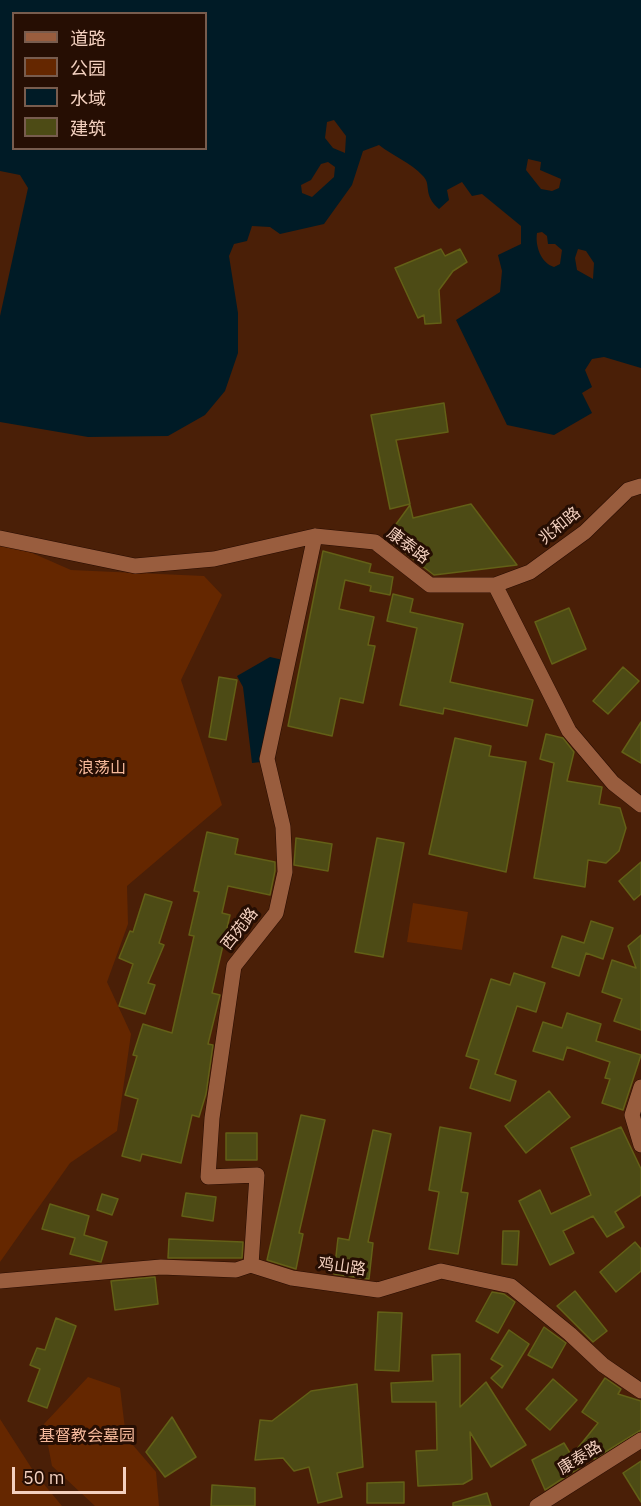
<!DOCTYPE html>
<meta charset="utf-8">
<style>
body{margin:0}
#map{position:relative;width:641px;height:1506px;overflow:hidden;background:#4a1f07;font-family:"IBM Plex Sans","Noto Sans SC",sans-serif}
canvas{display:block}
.legend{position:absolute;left:12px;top:12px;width:195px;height:138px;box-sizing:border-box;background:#260e03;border:2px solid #785c4e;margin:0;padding:8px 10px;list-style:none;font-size:18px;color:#f3d0bf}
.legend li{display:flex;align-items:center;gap:12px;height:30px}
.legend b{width:30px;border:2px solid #785c4e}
.scale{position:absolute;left:12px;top:1467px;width:114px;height:27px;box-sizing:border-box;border:3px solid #f3d0bf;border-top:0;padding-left:8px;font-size:18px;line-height:21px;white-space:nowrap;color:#f3d0bf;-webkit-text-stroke:4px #260e03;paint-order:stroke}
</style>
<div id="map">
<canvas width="641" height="1506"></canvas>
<ul class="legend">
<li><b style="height:8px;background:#995d3e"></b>道路</li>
<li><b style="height:16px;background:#652700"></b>公园</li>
<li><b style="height:16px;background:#001b26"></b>水域</li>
<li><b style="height:16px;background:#4d4b15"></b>建筑</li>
</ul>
<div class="scale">50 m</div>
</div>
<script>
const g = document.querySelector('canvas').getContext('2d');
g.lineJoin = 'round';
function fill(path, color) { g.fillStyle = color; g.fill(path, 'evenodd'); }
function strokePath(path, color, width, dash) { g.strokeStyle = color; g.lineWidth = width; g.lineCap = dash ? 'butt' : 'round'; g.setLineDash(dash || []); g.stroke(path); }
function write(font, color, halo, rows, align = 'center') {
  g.font = font + ' "IBM Plex Sans","Noto Sans SC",sans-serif'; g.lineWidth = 6; g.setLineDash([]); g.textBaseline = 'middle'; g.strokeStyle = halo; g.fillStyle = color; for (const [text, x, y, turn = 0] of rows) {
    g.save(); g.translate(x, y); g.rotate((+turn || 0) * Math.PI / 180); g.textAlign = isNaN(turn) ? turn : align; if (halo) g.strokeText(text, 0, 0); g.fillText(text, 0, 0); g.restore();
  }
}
fill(new Path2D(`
 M0 539 71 570 204 576 222 595 181 680 222 805 127 886 128 924 107 982 131 1034 117 1131 70 1163 0 1262Z
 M413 903 468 912 462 950 407 942Z
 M88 1377 120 1388 126 1437 156 1472 159 1506H95L52 1466 44 1424Z
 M0 1419 34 1472 62 1506H0Z`), '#652700');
fill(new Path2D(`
 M0 0H641V368L604 357 592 359 585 370 592 387 582 393 592 413 554 435 507 425 456 320 500 292 502 271 498 255 521 244V226L482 194 472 196 462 182 447 190 449 200 439 209C422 194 432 185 423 176 410 162 393 156 379 145L363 151 352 185 324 224 280 234 270 227 252 226 247 241 234 244 229 256 238 313V353L225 391 205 415 168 436 88 437 0 422V316L28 188 20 175 0 171ZM14 14H206V148H14ZM334 120 346 136 345 153 333 148 325 138 327 122ZM528 159 541 162 540 170 561 179 559 188 552 191 541 189 526 170ZM328 162 335 167 334 177 312 197 302 193 301 185 311 180 321 164ZM542 232 547 236 548 244H555L562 250 560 264 554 267C541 263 535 246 537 233ZM578 249 586 251 594 263 593 279 577 270 575 258Z
 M270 657 283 660 261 762 252 763 243 687 237 676Z`), '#001b26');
const building = new Path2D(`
 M441 249 445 256 460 249 467 262 453 271 439 290 441 323 425 324 424 315 418 318 395 268Z
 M444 403 448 432 396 440 410 504 390 509 371 415Z
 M471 504 517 565 434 575 386 538 410 505 413 518Z
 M323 551 371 564 369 572 393 577 390 595 370 591 371 586 345 580 339 609 374 617 368 645 375 646 363 703 340 698 332 736 288 726Z
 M393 594 413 599 410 612 463 624 450 682 533 700 527 726 444 708 443 714 400 705 417 628 387 621Z
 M569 608 586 649 552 664 535 622Z
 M623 667 639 681 608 714 593 701Z
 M219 677 237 680 226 740 209 737Z
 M641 722V763L622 752Z
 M546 734 563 738 574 752 567 781 602 787 599 804 620 808 626 828 619 851 606 863 588 860 585 887 534 878 554 763 540 759Z
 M455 738 491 746 489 756 526 762 506 872 429 854Z
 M207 832 238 839 235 854 275 862V871L270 895 228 886 222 913 230 915 212 993 220 995 208 1044 213 1045 206 1094 199 1117 192 1115 181 1163 142 1154 140 1161 122 1156 138 1099 125 1095 137 1056 133 1055 143 1024 172 1033 194 936 189 935 199 892 194 891Z
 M296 838 332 844 328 871 294 865Z
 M377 838 404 843 383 957 355 952Z
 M641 862V894L634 900 619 881Z
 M145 894 172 902 159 943 164 945 148 983 155 985 145 1014 119 1006 133 964 119 958 130 931 133 932Z
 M591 921 613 928 603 959 586 953 579 976 552 967 562 936 584 943Z
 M641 935V1030L614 1021 622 999 602 992 612 960 636 968 628 946Z
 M514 973 545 983 536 1012 517 1006 495 1074 516 1081 510 1101 470 1088 479 1060 466 1056 491 979 510 985Z
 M567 1013 601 1024 596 1041 641 1055 623 1110 602 1103 610 1079 605 1078 610 1062 567 1047 563 1060 533 1051 543 1022 562 1028Z
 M549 1091 570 1117 526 1153 505 1126Z
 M301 1115 325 1120 299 1233 303 1234 296 1269 267 1260Z
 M440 1127 471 1133 461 1192 468 1193 458 1254 429 1249 439 1192 429 1190Z
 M621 1127 641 1169V1195L615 1212 624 1227 607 1237 593 1216 563 1231 574 1253 550 1265 519 1201 540 1190 551 1214 591 1195 571 1148Z
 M373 1130 391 1134 368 1242 373 1243 369 1279 334 1274 338 1238 349 1240Z
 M226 1133H257V1160H226Z
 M186 1193 216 1197 213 1221 182 1216Z
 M102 1194 118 1199 112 1215 97 1210Z
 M50 1204 89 1216 84 1235 107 1242 101 1262 70 1254 75 1238 42 1229Z
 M503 1231H519L517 1265 502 1264Z
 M169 1239 243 1242 242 1258H168Z
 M635 1242 641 1249V1271L616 1292 600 1272Z
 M155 1277 158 1304 115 1310 111 1281Z
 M575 1291 607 1331 593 1342 557 1306Z
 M492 1292 504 1294 515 1302 498 1333 476 1321Z
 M378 1312 402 1313 399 1371 375 1370Z
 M56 1318 76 1326 47 1408 28 1401 40 1369 30 1365 37 1348 45 1350Z
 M544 1327 566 1343 552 1368 528 1355Z
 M509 1330 529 1344 502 1388 491 1378 503 1366 491 1359Z
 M460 1354V1407L486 1382 526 1445 491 1467 470 1432 472 1479 463 1484 418 1486 416 1451 437 1450 436 1402H392L391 1383 433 1381 432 1355Z
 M605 1378 621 1389 618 1394 641 1401V1430L594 1459 577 1449 598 1423 582 1412Z
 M553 1379 577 1400 550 1430 526 1409Z
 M357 1384 363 1467 337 1473 342 1497 318 1503 309 1467 294 1471 283 1458 255 1460 260 1420 272 1421 311 1391Z
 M172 1417 196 1457 165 1477 146 1452Z
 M564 1443 579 1468 545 1490 532 1460Z
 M641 1461V1502L623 1473Z
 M404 1482V1503H367V1483Z
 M212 1485 255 1488V1506H211Z
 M487 1493 491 1506H453V1503Z`);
fill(building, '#4d4b15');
strokePath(building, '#636017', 1.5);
const minor = new Path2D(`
 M0 538 135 566 214 559 315 536 375 542 430 585H495L569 731 613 783 641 805
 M495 585 530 572 585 532 628 490 641 486
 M641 1087 632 1115 641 1145
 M251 1265 257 1175 208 1177 212 1118 234 966 276 913 285 872 283 827 267 759 315 536
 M0 1281 161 1267 236 1270 251 1265 292 1278 378 1290 441 1271 511 1286 570 1334 603 1365 641 1391
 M537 1506 641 1440`);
strokePath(minor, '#280c00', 16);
strokePath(minor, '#995d3e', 15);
write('16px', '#f3d0bf', '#260e03', [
 ["兆和路",560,526,-39],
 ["康泰路",408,546,37],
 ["西苑路",240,929,-52],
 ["鸡山路",342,1267,8],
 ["康泰路",580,1458,-32]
]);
write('16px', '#f7ba9c', '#260e03', [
 ["浪荡山",102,768],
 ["基督教会墓园",87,1436]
]);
</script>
